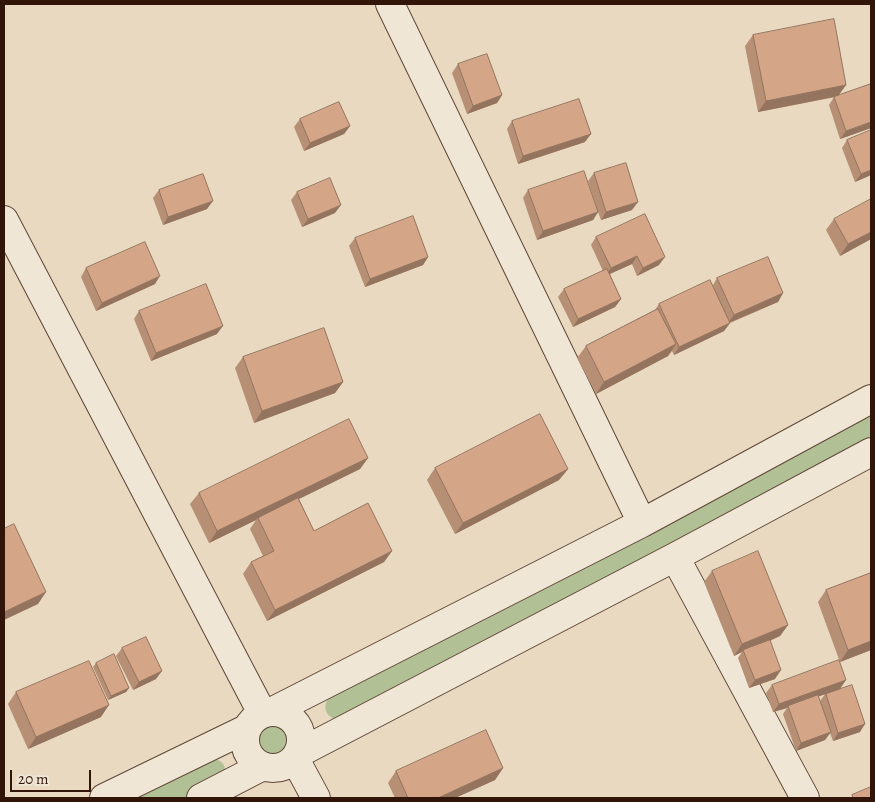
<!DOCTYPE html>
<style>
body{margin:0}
#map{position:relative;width:875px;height:802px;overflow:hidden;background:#e8d9c0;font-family:Alegreya,serif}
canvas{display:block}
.frame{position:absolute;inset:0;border:5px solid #301508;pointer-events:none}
.scale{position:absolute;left:10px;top:770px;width:81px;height:22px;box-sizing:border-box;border:2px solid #301508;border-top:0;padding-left:6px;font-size:15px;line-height:18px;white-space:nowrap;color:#301508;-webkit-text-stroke:4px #f0e6d6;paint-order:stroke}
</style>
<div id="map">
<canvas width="875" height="802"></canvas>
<div class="frame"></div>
<div class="scale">20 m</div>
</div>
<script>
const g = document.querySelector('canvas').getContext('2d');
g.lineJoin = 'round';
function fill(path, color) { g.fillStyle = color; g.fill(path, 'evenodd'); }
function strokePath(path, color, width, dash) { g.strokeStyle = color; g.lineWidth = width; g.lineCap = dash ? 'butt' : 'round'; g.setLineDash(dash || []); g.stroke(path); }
fill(new Path2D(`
 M871 416V444L338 720C325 717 321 705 331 695Z
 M258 741a15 15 0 1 1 30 0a15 15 0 1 1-30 0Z
 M212 759C220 759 224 763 226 771L189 798H134Z`), '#b2c096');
const street = new Path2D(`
 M390 4 642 523
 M4 220 262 713
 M675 557 805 798
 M273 711 642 523 871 399
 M245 740a28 28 0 1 1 56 0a28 28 0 1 1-56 0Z
 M299 753 675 557 871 452
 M295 759 316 798
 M104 798 246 729
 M201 798 261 767`);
strokePath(street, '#5e4636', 30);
strokePath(street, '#f0e6d6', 28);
fill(new Path2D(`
 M753 35 846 85 838 96 871 84V128L840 139 829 105 834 97H836L758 112 745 46Z
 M458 64 502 95 497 103 467 114 452 73Z
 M300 119 350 126 344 134 304 151 294 127Z
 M512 121 585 142 518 164 507 129Z
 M847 140 871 175 855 182 842 148Z
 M594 173 632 210 601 220 598 212 593 220 537 240 523 198 528 190 597 209 588 181Z
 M159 190 207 209 163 225 153 198Z
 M297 192 335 213 302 227 291 200Z
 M834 219 871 239 840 256 826 230Z
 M596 237 659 265 637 276 632 264 610 274 621 299 615 307 573 327 558 297 564 289 603 271 591 245Z
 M355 238 428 257 423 265 365 287 349 246Z
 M86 268 155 284 96 311 81 277Z
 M717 278 783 293 778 302 730 323 724 331 674 355 672 351 668 356 596 394 577 358 586 346 655 310 659 304 713 285Z
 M139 311 217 334 151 361 134 319Z
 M243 357 343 382 335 393 254 423 235 368Z
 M368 458 360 469 299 499 314 531 392 551 384 562 267 621 243 574 251 562 263 556 250 529 256 520 209 543 190 504 199 493Z
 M435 468 568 469 559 480 455 534 427 480Z
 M712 571 788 625 780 636 770 641 775 679 749 688 738 658 742 652 734 656 704 582Z
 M871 573V650L840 662 818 602 826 590Z
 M122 648 156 679 133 690 116 656Z
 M96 663 129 688 126 692 108 700 93 667Z
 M772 685 840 689 860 732 833 741 830 733 825 740 796 751 783 714 787 708 773 712 766 693ZM825 694 820 701 818 696Z
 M16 692 101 717 28 749 8 704Z
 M503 768 495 780 455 798H395L388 783 396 771Z`), '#b68f74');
fill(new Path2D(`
 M846 85 838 96 758 112 766 101Z
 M502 95 497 103 467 114 473 106Z
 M871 122V128L840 139 846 131Z
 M350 126 344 134 304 151 310 143Z
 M591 134 585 142 518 164 523 156Z
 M871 170V175L855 182 861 174Z
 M213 201 207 209 163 225 168 217Z
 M638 202 632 210 601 220 606 212Z
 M341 205 335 213 302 227 308 219Z
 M598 212 593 220 537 240 543 231Z
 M871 232V239L840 256 848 244Z
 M637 256 632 264 605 276 611 268Z
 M428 257 423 265 365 287 370 279Z
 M665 257 659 265 637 276 643 268Z
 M160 276 155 284 96 311 102 303Z
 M783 293 778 302 728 323 734 315Z
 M621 299 615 307 573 327 578 319Z
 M730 323 724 331 674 355 679 347Z
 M223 326 217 334 151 361 156 353Z
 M676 344 668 356 596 394 604 382Z
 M343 382 335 393 254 423 262 411Z
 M368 458 360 469 258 519V518L256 520 209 543 217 531Z
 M568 469 559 480 455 534 463 523Z
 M392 551 384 562 267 621 275 610Z
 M46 592 38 604 4 620V612Z
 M788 625 780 636 744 651 743 650 742 652 734 656 742 644Z
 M871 641V650L840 662 848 650Z
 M781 670 775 679 749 688 755 680Z
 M162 671 156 679 133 690 139 682Z
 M846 680 840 689 789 707 788 706 787 708 773 712 779 704Z
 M129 688 126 692 108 700 111 696Z
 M109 705 101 717 28 749 36 737Z
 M865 724 860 732 833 741 838 733Z
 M831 732 825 740 796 751 801 743Z
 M503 768 495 780 455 798H438Z`), '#94745e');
const building = new Path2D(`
 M834 19 846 85 766 101 753 35Z
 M487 54 502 95 473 106 458 64Z
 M871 84V122L846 131 834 97Z
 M579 99 591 134 523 156 512 121Z
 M339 102 350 126 310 143 300 119Z
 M871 130V170L861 174 847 140Z
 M626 163 638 202 606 212 594 173Z
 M584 171 598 212 543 231 528 190Z
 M203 174 213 201 168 217 159 190Z
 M330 178 341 205 308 219 297 192Z
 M871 199V232L848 244 834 219Z
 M645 214 665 257 643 268 637 256 611 268 596 237Z
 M413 216 428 257 370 279 355 238Z
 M145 242 160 276 102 303 86 268Z
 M768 257 783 293 734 315 717 278Z
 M607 269 621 299 578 319 564 289Z
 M710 280 730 323 679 347 659 304Z
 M206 284 223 326 156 353 139 311Z
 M658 309 676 344 604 382 586 346Z
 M324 328 343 382 262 411 243 357Z
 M540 414 568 469 463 523 435 468Z
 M349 419 368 458 217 531 199 493Z
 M298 498 314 531 368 503 392 551 275 610 251 562 274 551 258 518Z
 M14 524 46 592 4 612V529Z
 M758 551 788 625 742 644 712 571Z
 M871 573V641L848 650 826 590Z
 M146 637 162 671 139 682 122 648Z
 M770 640 781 670 755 680 743 650Z
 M114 654 129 688 111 696 96 663Z
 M839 660 846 680 779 704 772 685Z
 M89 661 109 705 36 737 16 692Z
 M852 685 865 724 838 733 826 694Z
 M818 695 831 732 801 743 788 706Z
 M486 730 503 768 438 798H408L396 771Z
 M871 787V798H853L852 795Z`);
fill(building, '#d4a687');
strokePath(building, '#94745e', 1);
</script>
